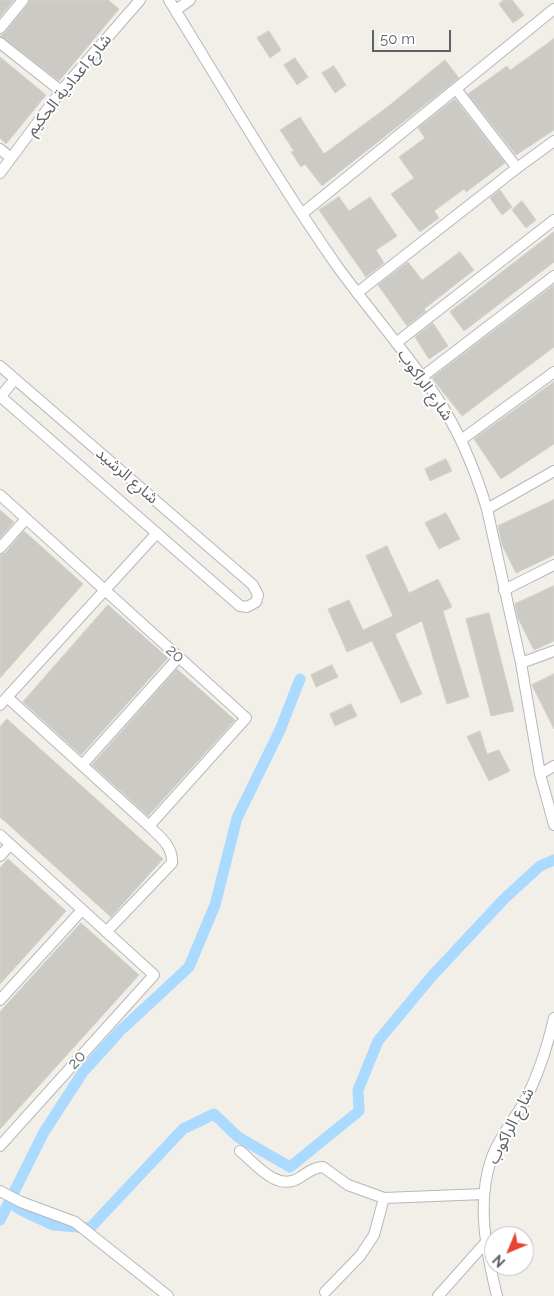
<!DOCTYPE html>
<meta charset="utf-8">
<style>
body{margin:0}
#map{position:relative;width:554px;height:1296px;overflow:hidden;background:#f1efe8;font-family:Raleway,sans-serif}
canvas{display:block}
.north{position:absolute;left:484px;top:1226px;width:50px;height:50px;box-sizing:border-box;background:#fff;border:1px solid #bfc1c3;border-radius:50%;rotate:225deg;font-size:14px;font-weight:700;line-height:20px;text-align:center;color:#5f6368}
.north::after{content:'';display:block;margin:auto;width:18px;height:22px;background:#ea4335;clip-path:polygon(50% 0,100% 100%,50% 72%,0 100%)}
.scale{position:absolute;left:372px;top:30px;width:79px;height:22px;box-sizing:border-box;border:2px solid #5f6368;border-top:0;padding-left:6px;font-size:15px;line-height:18px;white-space:nowrap;color:#5f6368;-webkit-text-stroke:4px #fff;paint-order:stroke}
</style>
<div id="map">
<canvas width="554" height="1296"></canvas>
<div class="north">N</div>
<div class="scale">50 m</div>
</div>
<script>
const g = document.querySelector('canvas').getContext('2d');
g.lineJoin = 'round';
function strokePath(path, color, width, dash) { g.strokeStyle = color; g.lineWidth = width; g.lineCap = dash ? 'butt' : 'round'; g.setLineDash(dash || []); g.stroke(path); }
function fill(path, color) { g.fillStyle = color; g.fill(path, 'evenodd'); }
function write(font, color, halo, rows, align = 'center') {
  g.font = font + ' Raleway,"Noto Sans Arabic",sans-serif'; g.lineWidth = 4; g.setLineDash([]); g.textBaseline = 'middle'; g.strokeStyle = halo; g.fillStyle = color; for (const [text, x, y, turn = 0] of rows) {
    g.save(); g.translate(x, y); g.rotate((+turn || 0) * Math.PI / 180); g.textAlign = isNaN(turn) ? turn : align; if (halo) g.strokeText(text, 0, 0); g.fillText(text, 0, 0); g.restore();
  }
}
strokePath(new Path2D(`
 M9 1202 23 1211 53 1225 90 1228 183 1129 214 1114 238 1137 290 1167 359 1111 358 1090 378 1041 432 976 504 899 540 866 554 860
 M0 1220 44 1132 83 1072 120 1031 189 967 215 905 237 818 280 730 300 679`), '#aadaff', 11);
const building = new Path2D(`
 M0 0H14L0 17Z
 M30 0H108L119 9 59 81 0 36 5 32 28 4Z
 M504 0H512L524 15 513 23 499 4Z
 M269 31 281 50 270 58 257 38Z
 M554 39V130L516 155 468 94 507 66 510 70Z
 M0 57 46 95 6 144 0 138Z
 M295 58 308 77 297 85 284 65Z
 M445 60 459 78 332 178 322 186 305 164 301 167 291 152 294 151 280 130 300 117 324 154 390 105Z
 M334 66 346 85 335 93 322 73Z
 M455 99 505 163 466 192 464 189 434 211 439 218 420 232 391 194 414 178 399 157 425 138 418 128Z
 M500 190 512 207 502 215 490 198Z
 M339 197 349 211 370 197 397 236 376 250 384 263 366 277 319 210Z
 M522 201 536 220 526 228 512 210Z
 M554 232V262L464 331 450 312Z
 M460 252 474 270 424 309 426 311 407 326 378 285 408 262 422 280Z
 M554 285V347L462 416 432 378Z
 M433 323 448 346 429 359 415 337Z
 M554 382V444L501 479 474 439Z
 M446 459 452 471 430 481 425 469Z
 M554 500V555L516 573 502 545 498 526Z
 M0 510 14 522 0 538Z
 M446 513 460 539 439 549 425 523Z
 M24 531 83 584 0 678V555L5 553Z
 M387 546 409 593 438 579 452 607 443 611 469 697 447 704 422 621 395 634 422 694 401 703 372 641 347 652 328 609 349 600 363 630 393 616 366 556Z
 M554 586V641L534 650 518 618 515 604Z
 M108 605 168 658 81 755 23 702Z
 M489 613 514 711 491 716 466 619Z
 M332 665 338 677 316 687 311 675Z
 M177 669 235 720 148 816 92 765Z
 M554 674V729L532 685Z
 M351 704 357 716 335 726 330 714Z
 M7 719 163 859 111 917 0 817V727Z
 M480 731 487 754 499 750 510 771 489 781 467 737Z
 M8 859 66 911 0 984V868Z
 M81 923 139 975 0 1129V1012Z`);
fill(building, '#cccac5');
strokePath(building, '#d6d1c6', 1);
const minor = new Path2D(`
 M169 0C224 89 277 180 337 266 369 310 405 351 436 396 459 431 475 469 487 509L521 663 540 774 554 825
 M176 10 190 0
 M0 28 23 0
 M0 43 61 91
 M456 89 517 168
 M0 149 11 158
 M0 173 61 91 140 0
 M303 213 554 9
 M357 293 517 168 554 141
 M396 343 554 220
 M0 366 253 585 258 595 256 602 247 607 240 606 0 396
 M422 377 554 276
 M0 397 15 379
 M461 440 554 372
 M0 495 246 718 149 826
 M487 509 554 471
 M0 548 26 519
 M504 590 554 565
 M521 663 554 651
 M7 697 149 826C160 837 173 846 172 863L106 932
 M0 705 157 533
 M82 765 179 657
 M540 774 554 766
 M0 835 154 975 0 1146
 M0 856 10 845
 M0 1000 82 910
 M240 1151C256 1164 277 1192 299 1178 307 1173 314 1167 323 1167L348 1185 384 1198 484 1194
 M0 1191 21 1202 75 1222 168 1296
 M325 1292 360 1256 374 1235 384 1198
 M438 1296 487 1241
 M497 1296C486 1251 476 1201 492 1157 499 1138 513 1121 523 1104 538 1077 547 1048 554 1018`);
strokePath(minor, '#b5b8bc', 12);
strokePath(minor, '#fff', 10);
write('16px', '#5f6368', '#fff', [
 ["شارع اعدادية الحكيم",69,85,-51],
 ["شارع الراكوب",425,385,55],
 ["شارع الرشيد",127,476,41],
 ["20",175,654,42],
 ["20",77,1060,-48],
 ["شارع الراكوب",511,1126,-63]
]);
</script>
